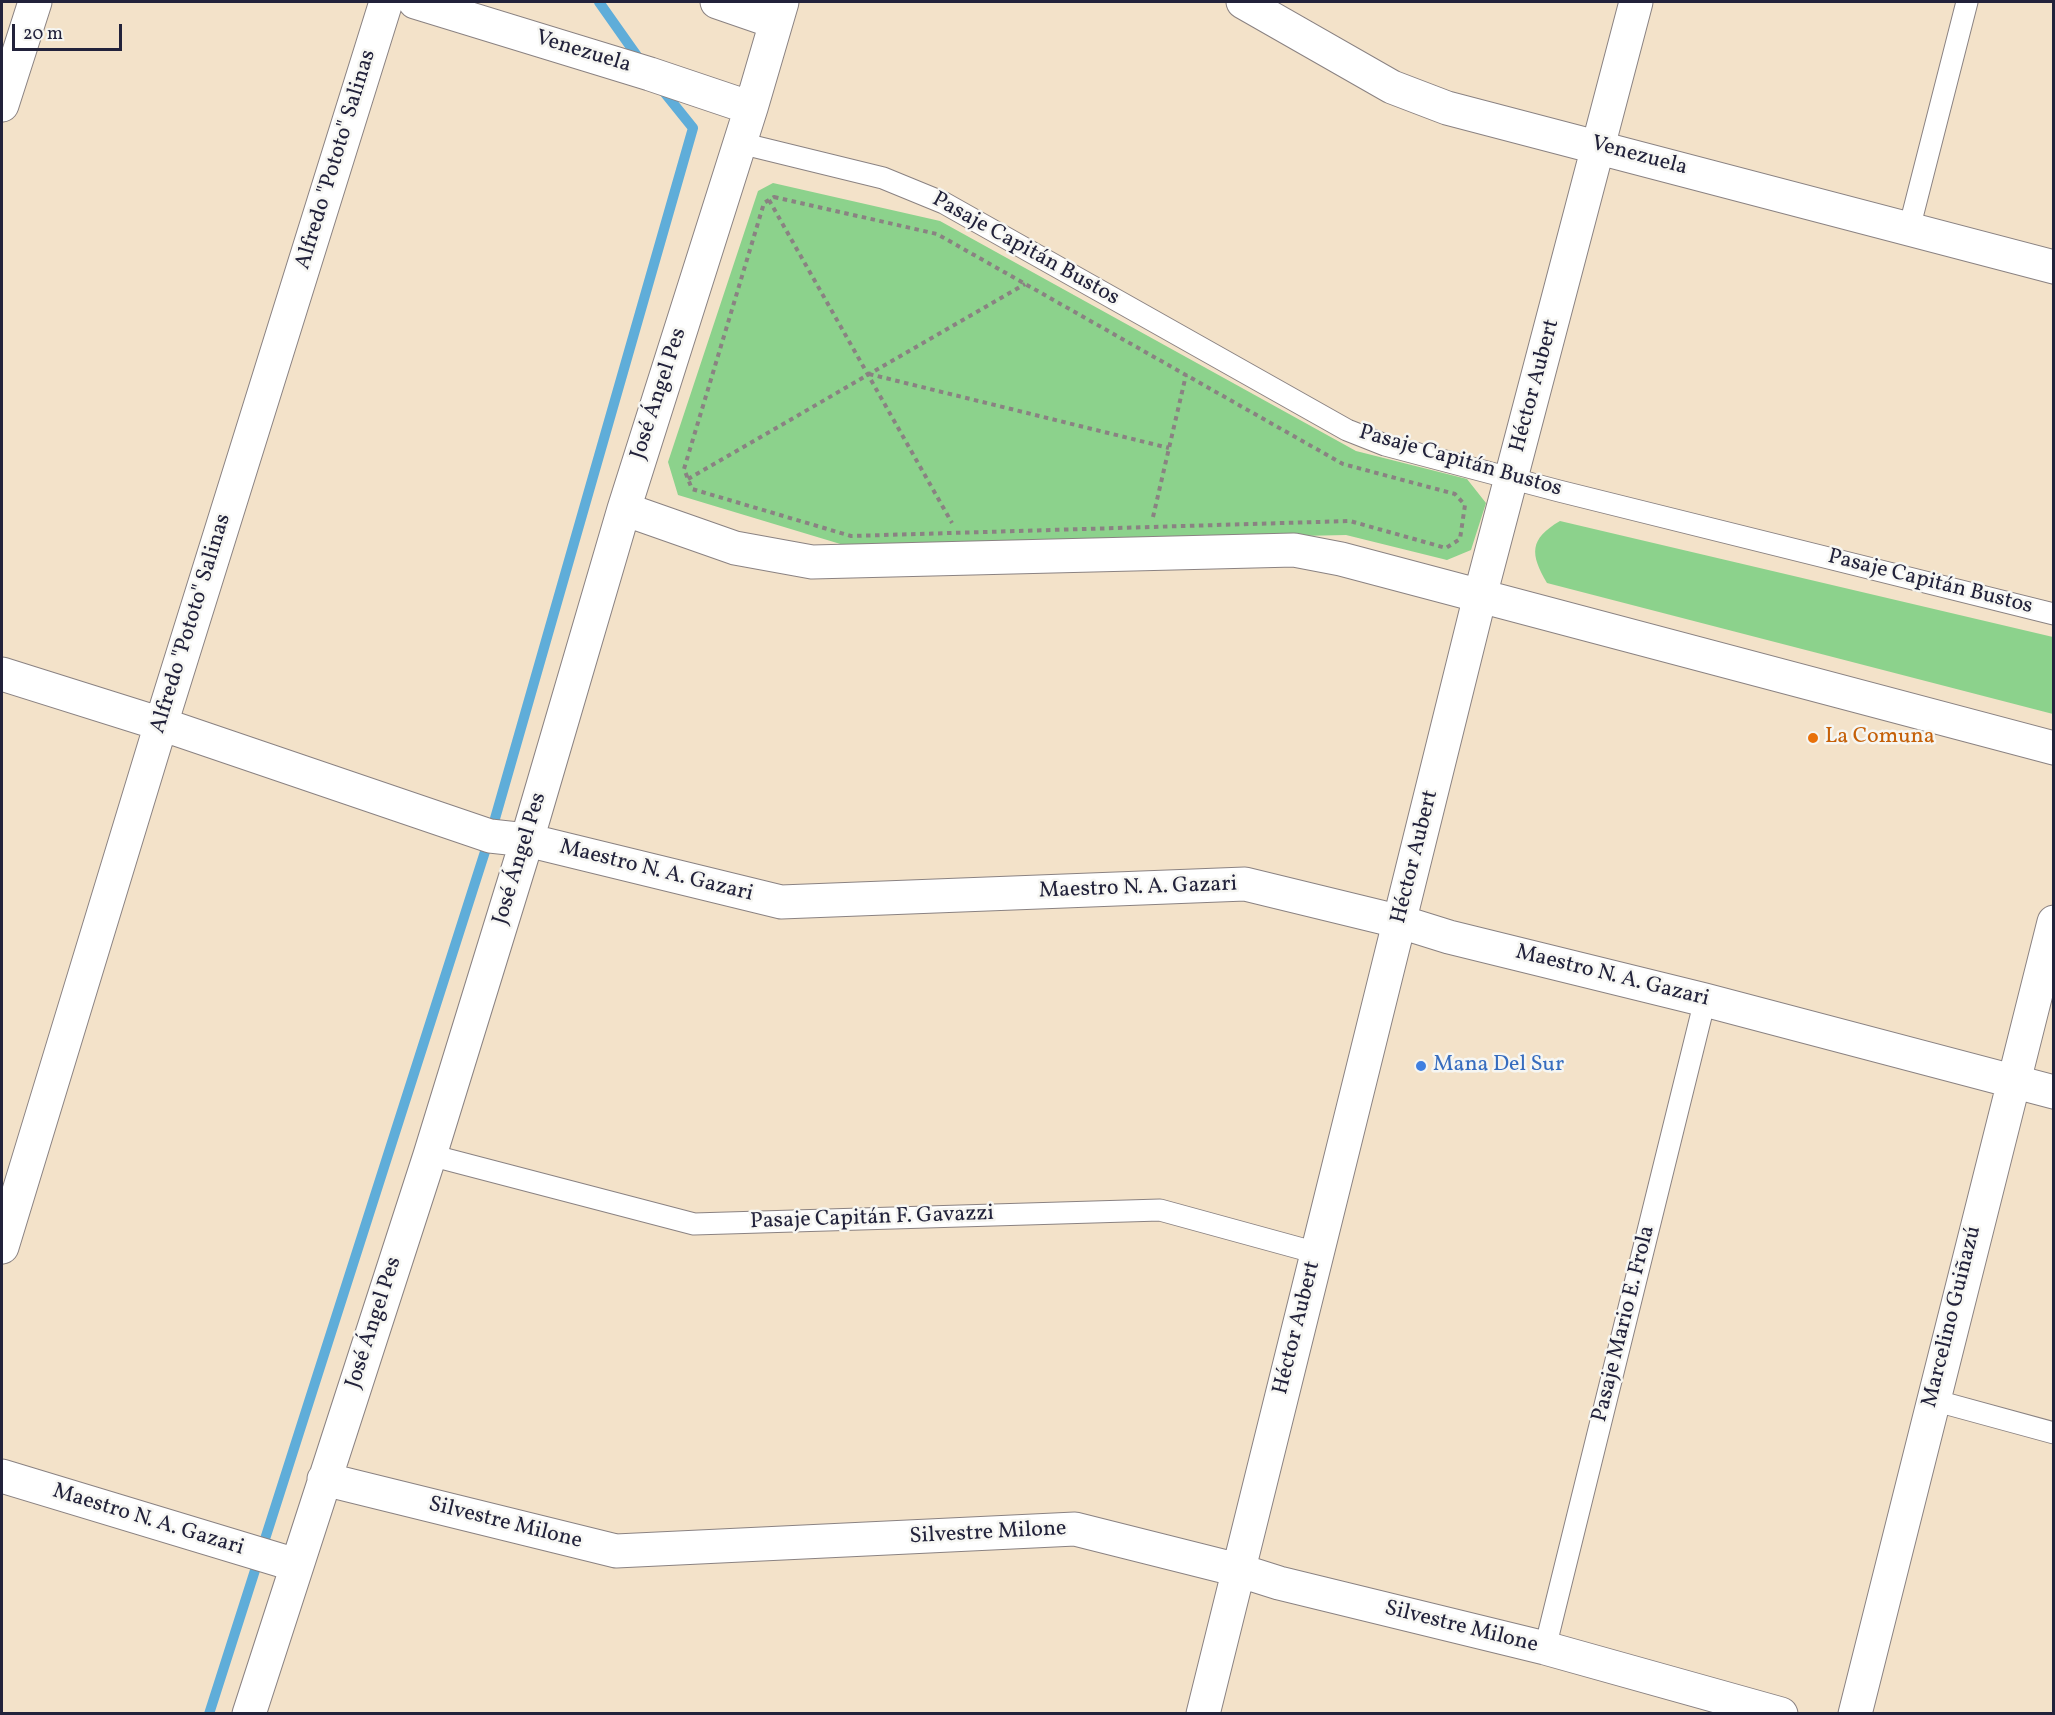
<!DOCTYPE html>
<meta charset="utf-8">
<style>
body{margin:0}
#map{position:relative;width:2055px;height:1715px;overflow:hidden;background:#f3e2c9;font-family:Vollkorn,serif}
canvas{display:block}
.frame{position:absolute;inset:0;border:3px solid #22223b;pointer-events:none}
.scale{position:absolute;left:12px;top:24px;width:110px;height:27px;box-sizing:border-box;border:3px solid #22223b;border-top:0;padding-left:8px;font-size:18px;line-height:21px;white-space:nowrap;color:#22223b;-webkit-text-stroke:4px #f6f6f2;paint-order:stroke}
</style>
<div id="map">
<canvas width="2055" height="1715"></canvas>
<div class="frame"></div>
<div class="scale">20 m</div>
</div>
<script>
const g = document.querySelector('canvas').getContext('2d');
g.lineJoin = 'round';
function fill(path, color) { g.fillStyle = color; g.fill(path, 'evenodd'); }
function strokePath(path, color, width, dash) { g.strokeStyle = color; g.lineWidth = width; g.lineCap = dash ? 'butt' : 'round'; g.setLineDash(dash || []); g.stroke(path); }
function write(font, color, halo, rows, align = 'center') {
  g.font = font + ' Vollkorn,serif'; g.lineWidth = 5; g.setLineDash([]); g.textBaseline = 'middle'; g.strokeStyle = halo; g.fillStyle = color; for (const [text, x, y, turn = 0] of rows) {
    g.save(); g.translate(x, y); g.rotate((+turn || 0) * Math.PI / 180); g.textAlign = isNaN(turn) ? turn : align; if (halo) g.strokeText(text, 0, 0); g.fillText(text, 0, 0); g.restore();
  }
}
fill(new Path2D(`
 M773 183 940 221 1356 451 1467 479 1486 503 1471 550 1447 560 1346 535 847 546 678 495 668 462 758 191Z
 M1560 521 2053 637V714L1547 583C1530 554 1529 539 1560 521Z`), '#8cd28c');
strokePath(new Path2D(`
 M599 2 642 63
 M209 1714 490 836 693 128 660 87`), '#5fadd9', 10);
const lane = new Path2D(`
 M740 143 883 178 944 203 1347 430 1385 445 1559 491 2054 614
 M1909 229 1967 2
 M430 1155 694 1224 1160 1210 1317 1253
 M1933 1400 2054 1433
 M1545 1648 1705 1000`);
const street = new Path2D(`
 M415 2 650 74 751 108
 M717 2 775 22
 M1243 2 1392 87 1447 108 2054 267
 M2 105 35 2
 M624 509 735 548 812 562 1294 550 1341 559 2054 748
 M2 674 161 724 490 836 527 840 781 902 1245 884 1401 922 1449 937 1705 1000 2054 1092
 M2 1247 161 724 386 2
 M2 1476 296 1565
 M324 1479 616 1551 1075 1529 1238 1570 1279 1583 1545 1648 1781 1714
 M249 1714 430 1155 527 840 624 509 751 108 782 2
 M1203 1714 1480 596 1636 2
 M1855 1714 2054 922`);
strokePath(lane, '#8a8282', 23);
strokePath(street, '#8a8282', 35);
strokePath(new Path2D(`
 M774 197 937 234 1343 464 1455 494 1465 505 1460 539 1446 548 1350 521 851 536 692 489 684 469 764 203Z
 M769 200 952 523
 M869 374 1169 448
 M688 479 1025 284
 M1153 517 1186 375`), '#8a8282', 4, [4.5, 4.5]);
strokePath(lane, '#fff', 21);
strokePath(street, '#fff', 33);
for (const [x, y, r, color] of [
 [1813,738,6,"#e8710a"],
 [1421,1066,6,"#3f7fe0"]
]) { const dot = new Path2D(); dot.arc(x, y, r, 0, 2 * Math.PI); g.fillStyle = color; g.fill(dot); strokePath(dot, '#f6f6f2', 2); }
write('22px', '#22223b', '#f6f6f2', [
 ["Venezuela",583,53,17],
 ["Venezuela",1639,157,15],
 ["Alfredo \"Pototo\" Salinas",337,160,-73],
 ["Pasaje Capitán Bustos",1025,250,29],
 ["Héctor Aubert",1536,386,-75],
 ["José Ángel Pes",660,394,-72],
 ["Pasaje Capitán Bustos",1460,462,16],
 ["Pasaje Capitán Bustos",1930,583,14],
 ["Alfredo \"Pototo\" Salinas",192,624,-73],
 ["Héctor Aubert",1416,857,-76],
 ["José Ángel Pes",521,859,-73],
 ["Maestro N. A. Gazari",656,872,14],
 ["Maestro N. A. Gazari",1138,889,-2],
 ["Maestro N. A. Gazari",1612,977,14],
 ["Pasaje Capitán F. Gavazzi",872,1219,-2],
 ["Marcelino Guiñazú",1953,1317,-76],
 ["José Ángel Pes",375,1323,-72],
 ["Pasaje Mario E. Frola",1625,1324,-76],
 ["Héctor Aubert",1298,1328,-76],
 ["Maestro N. A. Gazari",148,1521,17],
 ["Silvestre Milone",505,1524,14],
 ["Silvestre Milone",988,1534,-3],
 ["Silvestre Milone",1461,1628,14]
]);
write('22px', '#c56008', '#f6f6f2', [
 ["La Comuna",1825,738]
], 'left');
write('22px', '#366cbe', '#f6f6f2', [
 ["Mana Del Sur",1433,1066]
], 'left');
</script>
